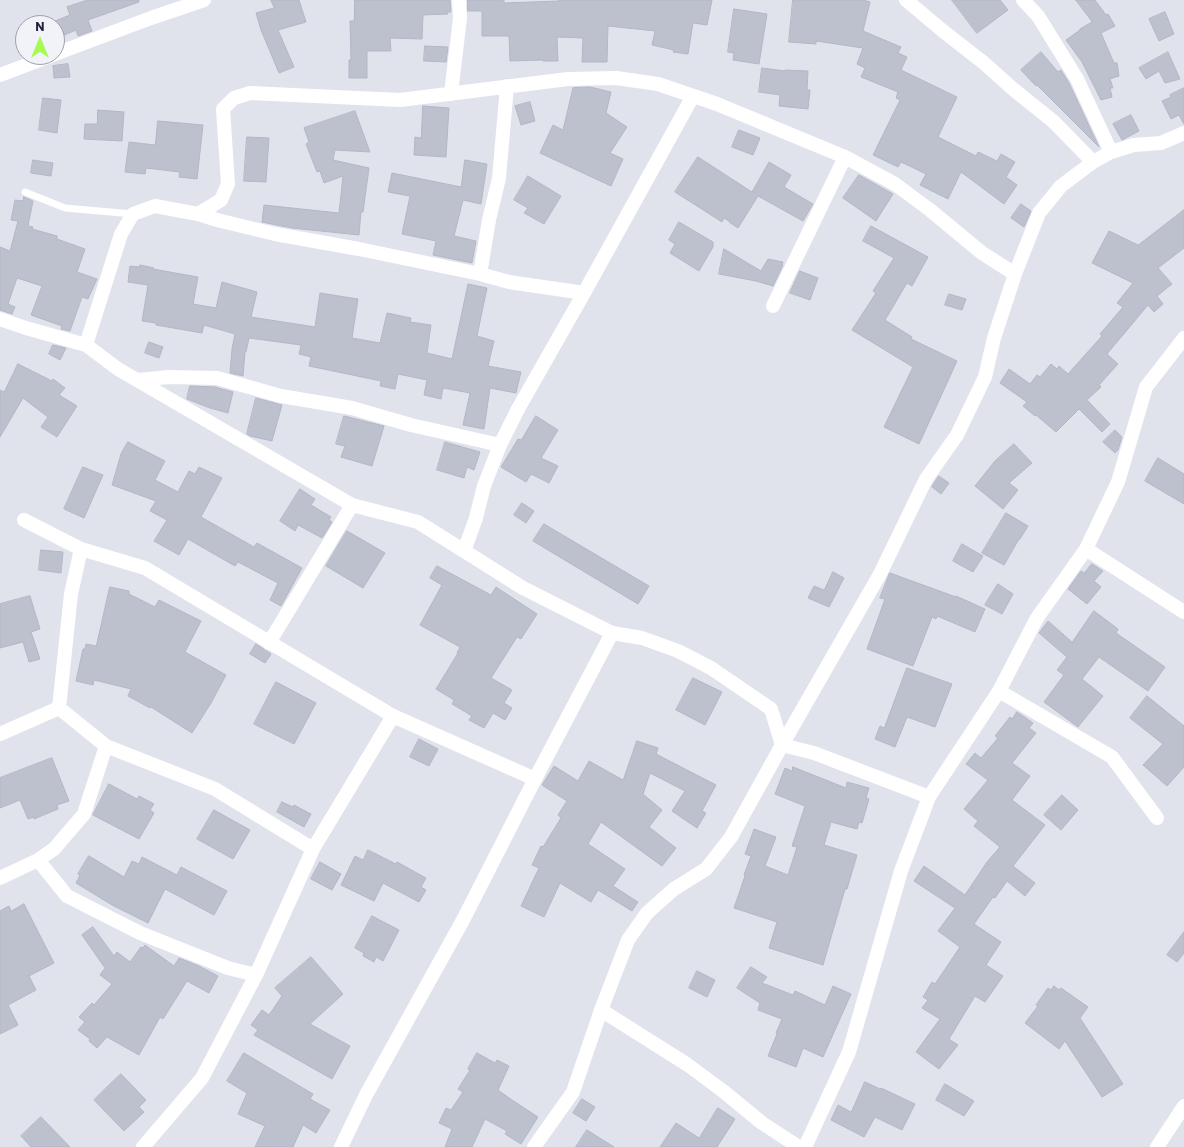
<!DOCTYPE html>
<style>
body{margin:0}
#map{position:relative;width:1184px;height:1147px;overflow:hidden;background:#e1e3ec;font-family:Barlow,sans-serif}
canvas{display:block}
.north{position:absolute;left:15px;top:15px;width:50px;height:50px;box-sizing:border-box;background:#f2f3f9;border:1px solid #9e9fae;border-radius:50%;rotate:0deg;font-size:14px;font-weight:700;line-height:20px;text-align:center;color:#20213e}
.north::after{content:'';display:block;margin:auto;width:18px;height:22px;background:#a7fa51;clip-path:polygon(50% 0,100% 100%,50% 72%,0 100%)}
</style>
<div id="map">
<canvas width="1184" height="1147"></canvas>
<div class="north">N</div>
</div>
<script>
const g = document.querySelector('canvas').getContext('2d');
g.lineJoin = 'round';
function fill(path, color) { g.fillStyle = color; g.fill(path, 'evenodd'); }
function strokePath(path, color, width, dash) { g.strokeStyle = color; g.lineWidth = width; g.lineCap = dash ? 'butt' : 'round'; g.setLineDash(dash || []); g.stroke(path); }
const building = new Path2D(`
 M88 0H139V2L88 20 92 31 78 36 76 30 55 39V21L70 15 67 7Z
 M271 0H299L306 22 278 30 294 67 279 73 261 30 256 13 274 8Z
 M355 0H450L451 12H447L448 14 423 15 422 39 390 38 391 51H367V78H349V60H351L350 21H354Z
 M468 0H504V3L559 1V0H712L707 25 693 23 688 54 673 52 674 50 652 45 655 31 608 26 607 62H582L583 38 557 37 558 61H543V60L510 61 509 36H482V11H468Z
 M793 0H863L870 2 863 31 901 47 898 53 907 57 901 70 957 97 938 137 976 156 978 152 997 161 1001 154 1015 162 1006 177 1017 185 1004 204 961 172 948 199 920 185 926 174 901 162 898 167 873 155 900 100 896 98 898 92 861 77 865 68 857 64 863 48 816 41V44L789 42Z
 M952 0H1000L1008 10 977 33Z
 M1076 0H1095L1106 15 1108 14 1115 26 1101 33 1114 63H1117L1119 76 1110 79 1113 88H1110L1112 97 1101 100 1082 62 1066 40 1080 30V29L1092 22Z
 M734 9 767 14 759 64 733 60 734 53 728 52Z
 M1165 12 1174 34 1159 41 1149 19Z
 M425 46 448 47 446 62 424 61Z
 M1041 52 1058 72 1061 70 1069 83 1099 147 1037 85 1036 86 1021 70Z
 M1168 52 1180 79 1165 83 1159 71 1146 79 1139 68Z
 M68 64 70 77 54 78 53 66Z
 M762 68 785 71V70L808 71 807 90H810L808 109 779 106 780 95 759 92Z
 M590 87 611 92 606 113 627 127 610 153 623 159 611 186 540 153 553 125 563 130 573 88Z
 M1184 88V124L1179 115 1171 119 1162 101 1171 97 1170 95Z
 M43 98 61 100 57 133 39 130Z
 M530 102 535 121 521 125 515 106Z
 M423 106 449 108 446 157 414 155 415 137 421 138Z
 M98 110 124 112 122 141 84 139 85 124H97Z
 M355 111 370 152 335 150 333 160 369 168 363 212H361L359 235 292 228 262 222 264 205 339 213 343 176 324 183 320 171 317 172 306 144 309 142 304 128Z
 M1131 115 1139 131 1122 140 1113 124Z
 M158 121 203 125 197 179 179 177 180 172 146 168 145 174 125 172 129 142 155 145Z
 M739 130 760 138 753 155 732 147Z
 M247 137 269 138 266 182 244 181Z
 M698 157 752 192 769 162 791 175 784 187 813 204 803 221 758 196 738 228 729 222 730 220 729 221 724 218 722 222 675 192Z
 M33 160 53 163 51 176 31 173Z
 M465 160 487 164 481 204 463 200 454 236 476 241 472 263 433 255 436 241 402 234 410 196 388 192 392 173 461 187Z
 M859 175 893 194 876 221 843 198Z
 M528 176 561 196 544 224 524 213 528 208 514 200Z
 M24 197 33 201 28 226 33 227 32 229 57 236V239L85 249 77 272 97 279 88 299 82 297 70 331 61 329 62 326 31 315 42 286 17 278 8 304 15 307 12 314 0 310V247L10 251 18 221 11 220 15 200 23 201Z
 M1021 204 1031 211 1024 227 1011 218Z
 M1184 210V248L1158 268 1172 284 1157 296 1163 304 1154 312 1148 305 1107 354 1118 364 1099 385 1101 387 1087 400 1110 424 1102 432 1079 409 1056 432 1036 415 1035 416 1023 406 1027 402 1000 383 1009 369 1030 384 1037 375 1040 377 1051 364 1057 369 1059 366 1068 374 1102 336 1100 334 1123 307 1117 303 1133 283 1092 263 1109 231 1138 245Z
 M679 222 713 242V247L699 271 670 253 675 244 669 240Z
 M871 226 928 257 912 286 907 283 885 320 912 337 911 339 957 361 919 444 884 427 913 367 852 330 876 293 873 291 894 258 863 241Z
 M724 249 761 271 768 259 783 262 782 265H783L773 286 756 281 719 274Z
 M140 265 154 268 153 269 198 277 193 304 216 308 222 282 257 292 251 317 315 327 320 293 358 299 352 338 380 343 387 313 411 318 410 322 431 325 427 353 452 359 468 284 487 288 477 336 494 341 488 366 521 372 516 393 490 388 484 429 463 425 470 393 443 388 441 399 424 395 427 380 398 374 395 389 380 386 381 381 309 366 311 357 299 354 301 345 249 338 246 352H245L243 376 230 373 232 349 235 334 204 325 202 333 156 325V323L142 321 148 285 128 282 130 266 140 267Z
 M800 271 818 278 810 300 790 293Z
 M949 294 966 299 962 310 945 305Z
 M149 342 163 347 159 358 145 353Z
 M53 345 66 348 60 360 49 354Z
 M18 364 52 381 53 379 65 388 59 395 77 406 57 437 41 427 48 417 23 398 0 437V390L4 392Z
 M190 386 215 387 233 392 228 413 210 408 187 399Z
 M256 398 282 405 272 441 250 436 247 434Z
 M344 416 384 426 372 466 341 457 345 446 336 444Z
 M536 416 558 430 541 458 558 466 549 483 531 474 526 482 501 467 518 439 521 440Z
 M1115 430 1122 437 1118 450 1115 453 1103 442Z
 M128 442 165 461 155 480 178 492 189 471 195 474 199 467 222 478 201 517 254 547 257 543 302 568 281 606 270 600 278 583 238 562 235 566 188 539 179 555 154 541 167 520 150 511 156 501 112 485 121 454Z
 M445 442 480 452 474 470 467 467 464 478 437 470Z
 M1014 444 1032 463 1009 483 1018 490 1003 509 975 486 995 461Z
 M1158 458 1184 474V504L1145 481Z
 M83 467 103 475 84 518 64 509Z
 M939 476 949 483 941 494 932 487Z
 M300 489 315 499 311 505 331 517 329 520 332 522 322 538 298 525 295 531 280 521Z
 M522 503 534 511 526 523 514 515Z
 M1006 513 1028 526 1020 539H1019L1004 565 982 553Z
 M544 524 649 586 638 604 533 541Z
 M347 531 385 553 363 588 326 566Z
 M962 544 983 556 973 572 953 561Z
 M41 550 63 552 61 573 39 570Z
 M1092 564 1103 571 1094 581 1101 587 1087 604 1068 589 1081 571 1084 573Z
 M437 566 491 595 496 587 537 614 521 639 517 637 491 678 512 690 504 703 512 708 505 720 493 713 484 728 469 720 472 716 452 704 454 700 436 689 458 653H457L460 647 420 625 442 585 430 578Z
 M833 572 844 578 829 607 808 598 814 586 824 590Z
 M890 573 956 597V596L985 609 975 632 937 616 936 619 932 617 913 666 867 649 885 599 880 598Z
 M998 584 1013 594 1002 614 985 605Z
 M110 587 129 591V594L155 607 159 600 201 621 185 652 226 675 211 703 192 733 151 707 150 708 128 696 131 689 94 680 93 685 76 681 83 649H85L86 644 96 646Z
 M30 596 40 629 31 632 40 659 29 662 23 642 0 648V604Z
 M1094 611 1118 629 1116 633 1165 667 1148 691 1099 657 1082 679 1103 696 1078 727 1044 702 1064 675 1057 670 1067 657 1039 633 1048 621 1072 642Z
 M256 644 271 654 265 663 250 654Z
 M907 668 952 684 935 727 907 717 895 747 875 739 880 726 884 728Z
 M693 678 722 692 705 725 676 710Z
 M276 682 316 703 294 744 254 724Z
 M1147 696 1184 726V767L1167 786 1143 765 1163 744 1130 718Z
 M1017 712 1033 723 1029 728 1036 733 1012 763 1030 776 1012 800 1045 825 1013 866 1035 883 1025 896 1007 881 995 898 993 897 974 924 1001 942 986 965 1003 976 985 1002 975 996 949 1039 958 1045 939 1069 916 1052 940 1019 922 1008 928 1000 923 997 932 982 935 984 960 947 938 931 955 908 914 881 924 866 965 895 987 862 1000 847 974 826 978 821 964 809 988 780 966 764 975 753 981 758 998 738 995 736 1010 717 1012 719Z
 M419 739 438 749 429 766 410 757Z
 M637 741 658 748 656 754 716 785 702 811 706 813 697 828 672 811 685 791 650 773 643 794 662 810 649 827 676 848 662 866 601 822 588 844 625 869 613 886 638 902 632 911 598 890 591 902 560 883 544 917 521 906 539 868 532 865 541 846 543 847 561 818 558 815 567 801 542 785 554 766 578 781 589 761 623 780Z
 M52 758 69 801 57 805 58 809 34 819V817L28 819 20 800 0 808V778Z
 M793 767 846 788 847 782 869 788 866 798 869 799 862 823 859 822 857 829 831 822 824 845 857 855 847 889H845L823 965 769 948 777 922 734 908 745 876 744 875 751 856 745 854 754 829 776 837 765 866 788 875 797 847 792 846 805 806 775 794 785 768 792 771Z
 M109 784 137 799 139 796 154 804 150 810 154 813 139 839 93 815Z
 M1062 795 1078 810 1061 830 1044 815Z
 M282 802 293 807 294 805 311 814 304 827 277 812Z
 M214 810 250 830 233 859 197 839Z
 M368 850 396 864 397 862 426 878 421 887 426 890 419 902 383 883 374 901 341 885 355 856 363 860Z
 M89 856 124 877 132 861 139 864 142 857 177 875 181 867 227 891 214 915 165 889 148 923 112 905 76 883 80 875 78 874Z
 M320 862 341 874 332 890 311 879Z
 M24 904 54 963 29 976 36 990 8 1005 18 1025 0 1034V911L9 906 11 911Z
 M372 916 399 930 383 961 376 957 374 962 363 956 364 953 355 948Z
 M93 927 114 956 117 952 130 962 141 947 143 948 145 945 174 966 179 958 199 966 218 976 209 993 187 981 163 1019 160 1017 139 1055 107 1037 97 1048 89 1041 90 1039 78 1030 85 1022 79 1017 92 1003 94 1005 112 984 100 975 105 968 82 935Z
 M1184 932V953L1177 962 1167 955Z
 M311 957 343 994 310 1024 350 1046 332 1079 254 1035 258 1030 251 1025 262 1010 269 1015 282 996 275 988Z
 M751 967 767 977 762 983 793 995 795 991 825 1005 833 986 851 994 823 1057 803 1048 796 1067 768 1056 777 1034 776 1033 782 1019 758 1010 760 1003 737 988Z
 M697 971 715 980 707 997 689 988Z
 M1054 986 1059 990 1061 988 1088 1007 1080 1018 1123 1084 1102 1097 1065 1041 1059 1049 1025 1023 1038 1006 1036 1005 1048 988 1051 990Z
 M244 1053 313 1094 310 1099 330 1110 316 1133 303 1125 293 1147H255L265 1126 238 1114 247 1093 227 1081Z
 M477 1053 495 1063 497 1060 509 1066 498 1090 512 1100 538 1117 521 1144 505 1134 507 1131 485 1119 472 1147H445L452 1129 439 1123 446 1108 451 1110 463 1092 458 1089 470 1070 468 1069Z
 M121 1074 146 1100 139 1107 144 1112 124 1131 94 1100Z
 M865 1082 880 1089 881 1088 915 1104 902 1130 875 1117 864 1137 831 1120 838 1105 851 1112Z
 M945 1084 974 1101 964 1116 936 1100Z
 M582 1099 595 1107 586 1121 573 1113Z
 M718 1108 735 1119 717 1147H660L676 1123 699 1138Z
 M41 1117 70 1147H31L21 1136Z
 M587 1130 614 1147H576Z`);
fill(building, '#bdc0cd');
strokePath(building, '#b3b6c6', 1);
strokePath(new Path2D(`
 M25 192 65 208 133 214`), '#fff', 7);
strokePath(new Path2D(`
 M906 0 943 31 984 63 1013 89 1054 122 1093 162
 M1023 0 1038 16 1077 79 1111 152
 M55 54 151 18 204 0
 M0 75 53 55
 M451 94 460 18 459 0
 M198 214 217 220 275 234 359 249 480 274 509 282 584 293
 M480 274 489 220 499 178 507 86
 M773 306 845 157
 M0 319 26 328 86 345 118 369 352 505 418 522 523 588 612 633 642 638 678 651 711 668 771 709 782 745 814 753 929 797
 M86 345 121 234 133 214 155 206 198 214 221 200 228 184 223 109 234 98 250 93 400 100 568 79 616 78 658 84 717 104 845 157 895 184 930 210 982 253 1015 274
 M138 380 169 377 217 378 281 396 352 408 411 425 500 445
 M24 520 81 549 145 568 393 716 535 779
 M81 549 71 594 59 708 106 746 215 789 313 849
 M1086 549 1184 612
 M464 551 476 518 484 486 500 445 518 409 584 293 693 96
 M269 643 352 505
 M999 691 1112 757 1157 818
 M0 734 59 708
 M38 860 67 896 140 933 228 968 256 975
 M0 878 38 860 54 849 84 814 106 746
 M601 1010 688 1065 723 1091 762 1123 799 1147
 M143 1147 202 1078 256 975 313 849 393 716
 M341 1147 366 1095 463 920 535 779 612 633
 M534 1147 573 1092 601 1010 628 940 647 913 674 889 706 869 731 837 782 745 880 574 926 479 957 435 985 377 994 338 1015 274 1039 213 1061 186 1093 162 1111 152 1134 145 1161 143 1184 133
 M805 1147 849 1052 901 871 929 797 999 691 1037 618 1086 549 1118 482 1146 387 1184 338
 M1157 1147 1184 1106`), '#fff', 14);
</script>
